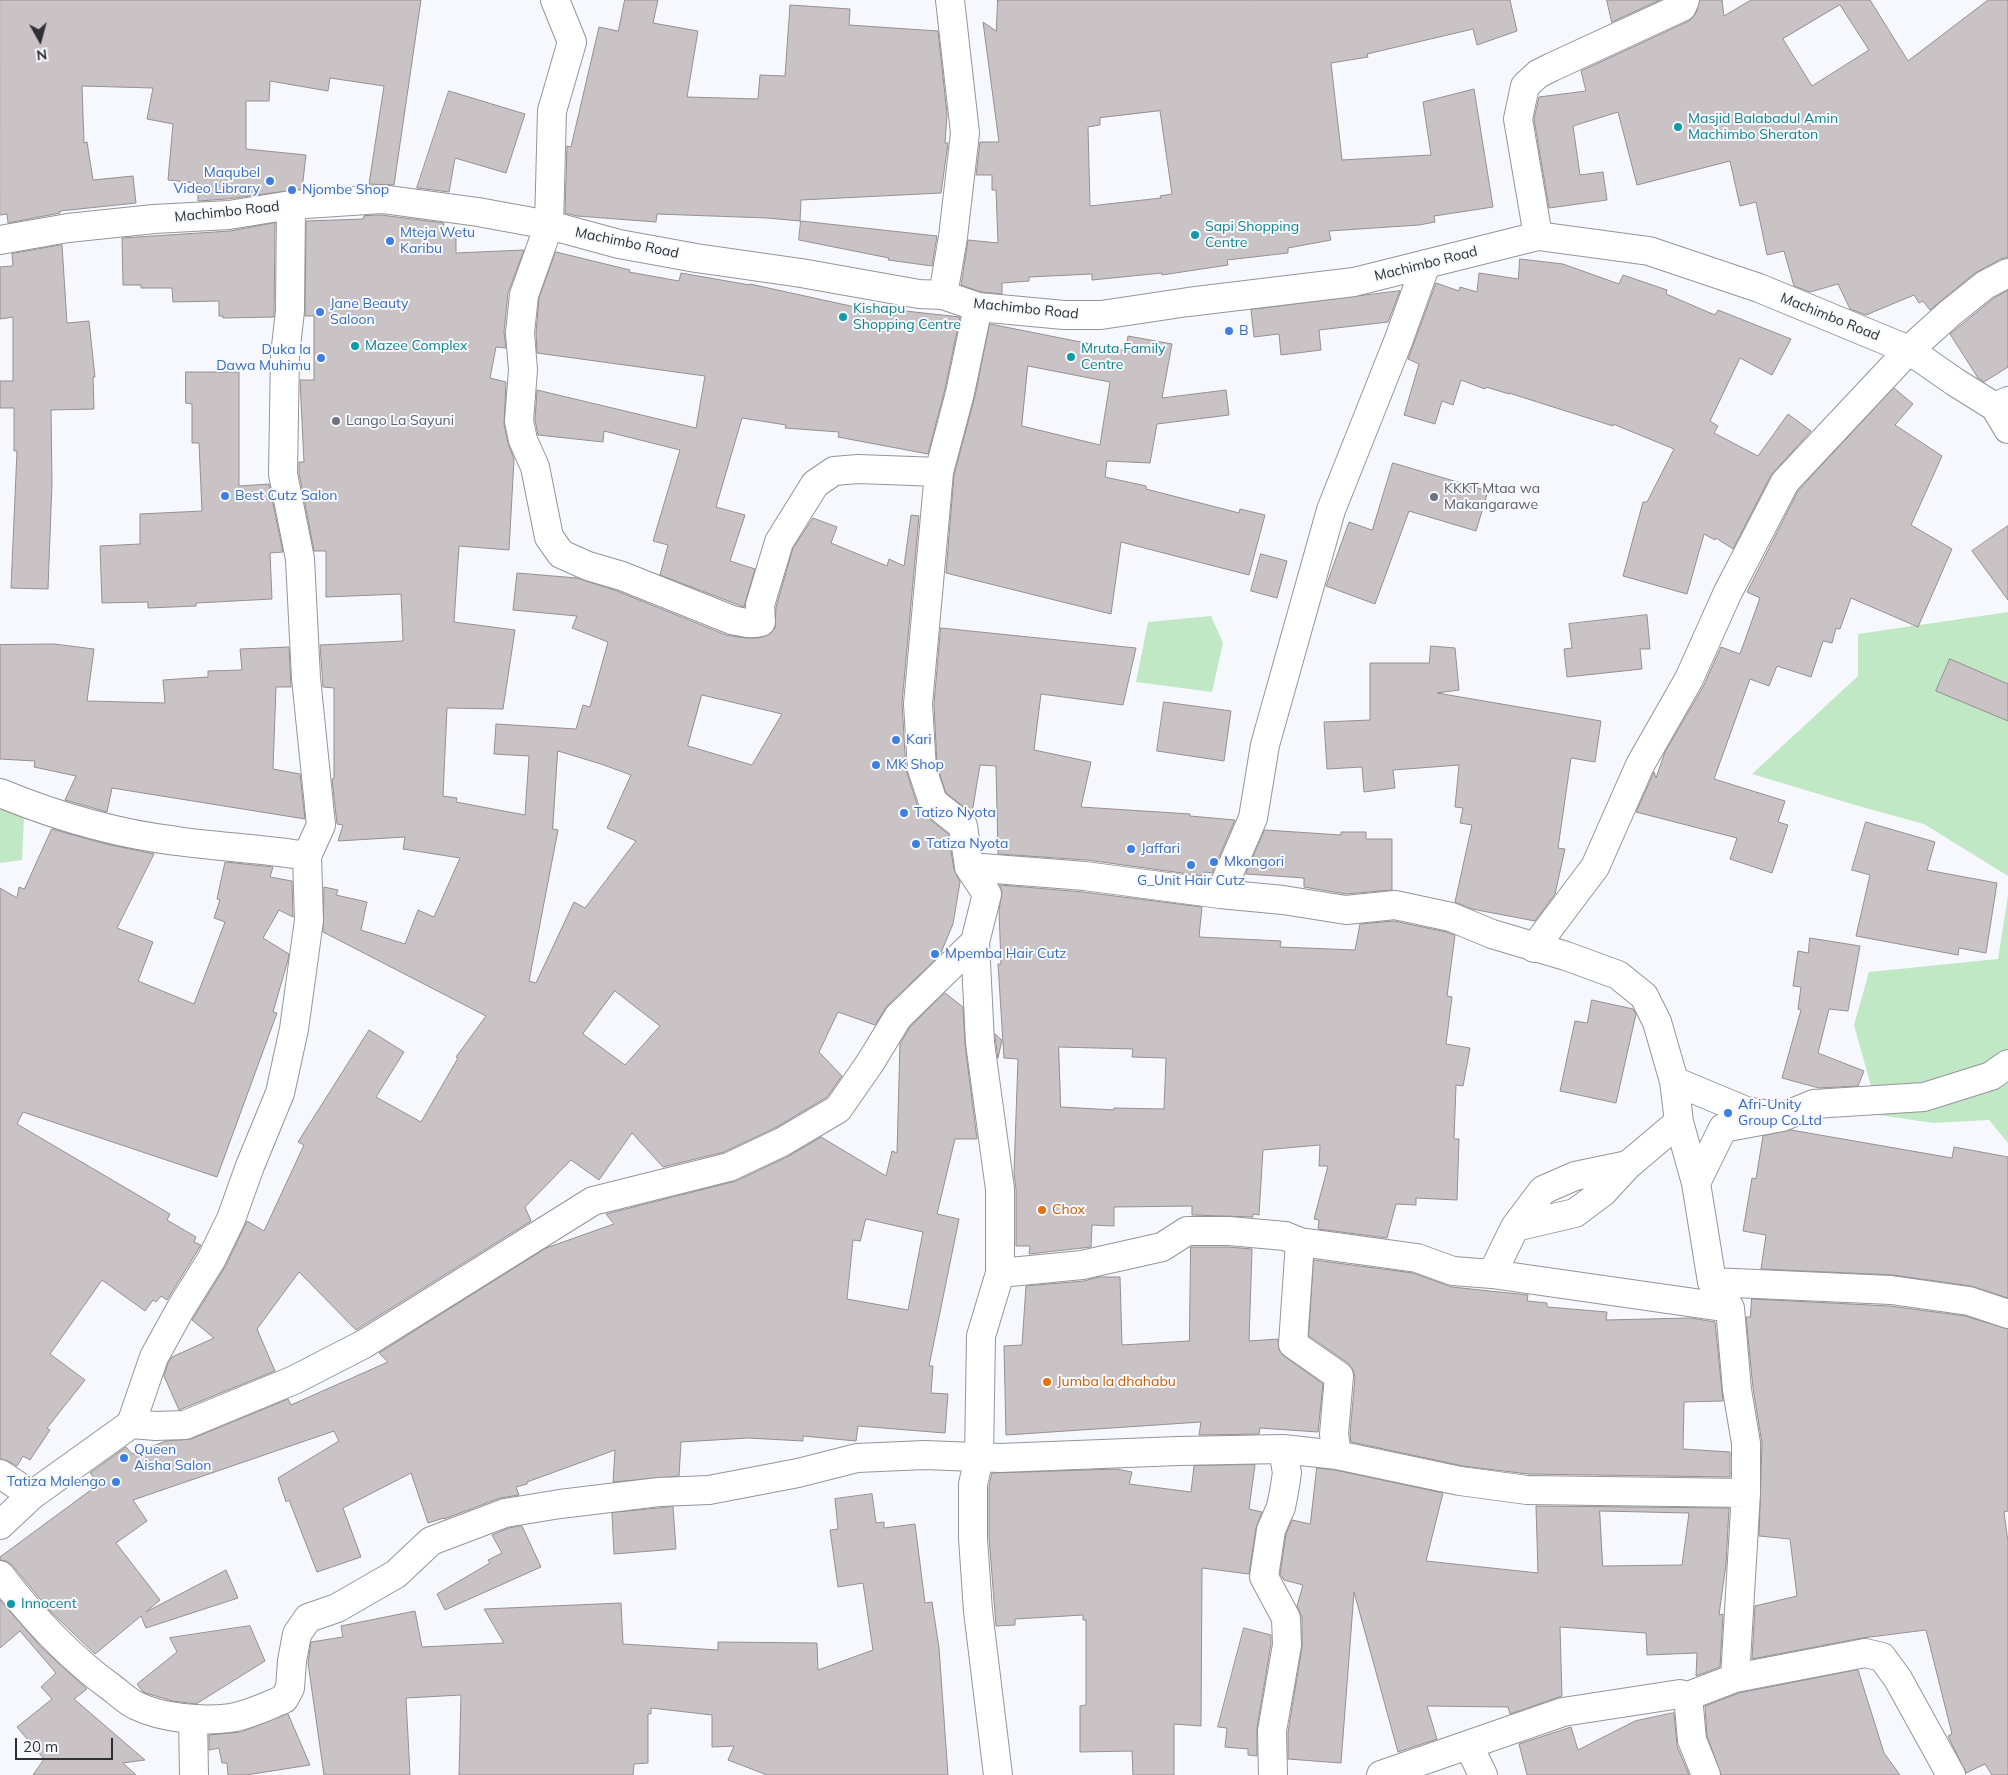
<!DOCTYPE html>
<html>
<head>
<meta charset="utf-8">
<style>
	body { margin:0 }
	#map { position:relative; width:2008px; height:1775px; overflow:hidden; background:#f7f8fd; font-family:Mulish,sans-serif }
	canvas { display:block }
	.north { position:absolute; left:15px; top:15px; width:50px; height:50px; -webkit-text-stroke:4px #f7f8fd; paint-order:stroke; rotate:173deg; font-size:14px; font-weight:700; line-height:20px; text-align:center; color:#2f3032 }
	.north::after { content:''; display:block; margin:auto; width:18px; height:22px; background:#2f3032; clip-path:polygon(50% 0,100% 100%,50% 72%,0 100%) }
	.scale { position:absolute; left:15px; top:1738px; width:98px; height:22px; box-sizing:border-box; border:2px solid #2f3032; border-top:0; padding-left:6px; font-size:15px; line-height:18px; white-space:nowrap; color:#2f3032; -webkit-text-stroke:4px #f7f8fd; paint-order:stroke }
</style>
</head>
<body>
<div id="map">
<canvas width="2008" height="1775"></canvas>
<div class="north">N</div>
<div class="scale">20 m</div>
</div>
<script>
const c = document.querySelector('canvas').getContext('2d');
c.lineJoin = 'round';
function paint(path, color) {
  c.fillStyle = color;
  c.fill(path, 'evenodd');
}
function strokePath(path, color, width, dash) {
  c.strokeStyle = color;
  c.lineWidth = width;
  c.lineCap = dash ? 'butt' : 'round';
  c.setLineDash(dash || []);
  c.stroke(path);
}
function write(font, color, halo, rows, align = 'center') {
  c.font = font + ' Mulish,sans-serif';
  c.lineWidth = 4;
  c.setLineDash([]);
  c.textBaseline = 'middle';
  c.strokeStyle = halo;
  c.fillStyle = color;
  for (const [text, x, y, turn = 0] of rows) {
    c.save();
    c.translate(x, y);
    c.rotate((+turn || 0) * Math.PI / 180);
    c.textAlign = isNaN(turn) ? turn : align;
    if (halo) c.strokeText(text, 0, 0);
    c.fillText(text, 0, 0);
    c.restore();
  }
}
paint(new Path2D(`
	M2008 612V876L1924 824 1855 805 1752 774 1858 676V634Z
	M1211 616 1223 643 1212 692 1136 682 1148 622Z
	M0 786 24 819 22 860 0 863Z
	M2008 895V1143L1989 1120 1933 1123 1879 1115 1854 1025 1869 972 1998 959Z`), '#c1e8c5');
const building = new Path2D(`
	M0 0H421L394 185 369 184 384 86 330 78 328 91 270 81 269 101H246V149L306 155 302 189 227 199 198 201V183L168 180 173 124 147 119 153 88 82 86 84 143 87 142 93 180 133 176 136 203 60 211V213L8 223 7 214 0 215Z
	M625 0H658L653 23 698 31 687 97 758 99 760 75 785 76 790 5 850 9 849 25 938 31 947 114 945 143H948L941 193 801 200 800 221 767 218 657 214 656 222 577 216 565 213 567 146 571 147 599 27 618 31Z
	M998 0H1510L1517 31 1477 45 1473 29 1367 54 1368 57 1331 63 1342 160 1431 155 1423 102 1474 89 1493 207 1434 216 1435 222 1419 225 1329 231 1331 240 1288 248V253L1227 260 1228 265 1162 275V273L1092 280V274L1029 277V281L1002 283V294L981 292 961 285 968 240 998 243 996 190H992V175H976L980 142H999L983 22 996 31ZM1160 111 1172 194 1160 196 1161 198 1090 206 1088 127 1100 125V118Z
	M1607 0H1660L1612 22Z
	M1700 0H1722L1724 16 1751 0H1870L1908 61 1988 0H2008V257L2001 259 1975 273 1930 310 1923 301 1919 303 1914 295 1866 315 1850 309 1838 284 1810 292 1794 286 1784 251 1767 255 1756 202 1740 206 1730 161 1637 185 1618 112 1573 126 1580 175 1603 172 1607 200 1549 208 1534 119 1539 97 1586 91 1581 71 1689 21 1696 13ZM1840 5 1869 50 1812 86 1783 39Z
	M449 91 525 114 506 173 455 158 449 192 417 188Z
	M381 215 444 223 442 232H456V253L524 250 508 293 504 332 506 348 496 347 490 378 506 382 504 424 508 443 514 459 509 550 459 546 454 622 515 630 503 709 447 708 443 796 457 798 456 802 525 815 529 756 494 754 496 724 576 729 583 705 590 707 608 642 572 628 577 616 513 610 517 573 577 578 617 591 726 635 745 638H759L770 634 775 628 776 607 793 548 813 518 837 527 831 543 887 566 889 559 904 566 911 515 919 516 902 703 906 770 918 807 923 814 948 834 954 869 960 882 953 924 940 955 887 1006 875 1025 838 1012 819 1052 842 1076 827 1097 775 1128 724 1152 663 1167 632 1133 599 1180 571 1160 525 1207 531 1221 356 1330 299 1272 257 1329 275 1371 179 1410 164 1376 168 1363 172 1357 214 1338 192 1320 225 1267 247 1221 264 1231 304 1145 298 1142 369 1030 404 1052 376 1097 421 1122 458 1058 456 1057 486 1016 323 932 324 887 338 890 336 895 367 902 361 930 405 944 418 910 434 917 460 858 403 849 405 837 338 841 343 825 337 824 332 779H334V688L323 687 320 645 403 641 401 594 326 597V551H314L299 473V462H304L300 380H314V316H305L306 221 363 219 364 216ZM702 695 782 714 752 765 688 746ZM558 751 601 764 631 775 607 828 636 841 585 908 574 902 536 983 529 981 558 830 553 829ZM615 991 660 1026 625 1065 583 1034Z
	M801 221 937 236 932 266 888 260 889 258 799 240Z
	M275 223 274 317 223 318V316H219V301L173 302 172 288H141V285H123L122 238 230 231Z
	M62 245 67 323 89 321 95 377H93L94 409 51 410 52 483 48 589 11 588 17 451H14V408H0V381H13V317L0 319V267L13 266 12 254Z
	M556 252 630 270 629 272 679 281 681 273 750 285V284L878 312V308L960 317 945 389 928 454 838 437 839 432 785 428 786 425 742 418 716 507 745 515 730 561 755 569 744 607 660 575 668 545 653 541 680 450 604 431 603 442 538 435 535 420 537 390 696 428 705 376 537 353 536 333 539 298Z
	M1520 259 1563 264 1619 284 1623 275 1667 290 1666 294 1715 315 1718 310 1791 339 1772 375 1740 358 1710 421 1718 426 1714 433 1758 456 1788 414 1811 431 1771 475 1733 549 1716 538 1715 540 1704 534 1687 594 1623 576 1643 502H1647L1674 449 1613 424V426L1509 393V394L1486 387 1485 389 1461 380 1453 405 1442 401 1435 424 1404 415 1419 364 1408 359 1436 283 1459 291 1460 287 1477 292 1479 273 1518 279Z
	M1400 291 1388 322 1319 330 1321 350 1281 355 1279 334 1254 337 1251 310Z
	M2008 291V367L1984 382 1978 378 1950 334 1994 298Z
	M990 324 1126 351 1128 336 1172 344 1162 398 1226 390 1229 415 1157 424 1150 463 1107 461 1105 477 1146 486V489L1239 513 1240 509 1265 515 1249 575 1121 542 1111 614 946 573 954 475 975 396ZM1028 366 1110 382 1100 445 1022 426Z
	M186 372H239V486L269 484 283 552 270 553 272 599 196 603V606L148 608V602L102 603 100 546 140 544V514L202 511 199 443H192V404L186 403Z
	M1894 388 1913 404 1895 425 1942 456 1911 525 1952 549 1918 627 1851 598 1840 629 1836 628 1832 643 1823 641 1811 677 1777 666 1769 686 1750 679 1714 779 1785 801 1778 822 1788 825 1772 873 1730 859 1737 838 1636 812 1654 772 1656 778 1665 752 1703 687 1721 647 1740 654 1760 598 1747 592 1798 491Z
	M1393 463 1488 491 1476 531 1409 511 1375 604 1326 586 1349 522 1372 530Z
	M2008 526V600L1972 551Z
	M1261 554 1287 561 1277 598 1251 591Z
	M1647 615 1650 649H1640L1642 669 1567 677 1564 649 1572 648 1569 624Z
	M941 628 1136 648 1123 705 1041 694 1034 750 1091 762 1081 807 1190 814V816L1235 820 1212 873 1205 872 1204 876 1087 860 998 854 996 766 980 765 972 813 946 793 937 766 934 704Z
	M54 644 94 649 87 701 165 703 163 680 208 677V671L242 670 240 649 289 647 291 687H276L273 769 300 774 305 819 112 788 107 812 65 800 76 776 34 767 35 761 0 759V645Z
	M1431 646 1455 648 1459 690 1437 693 1601 721 1595 762 1571 758 1558 848 1565 849 1555 894 1535 921 1472 909 1455 902 1472 825 1460 823 1463 808 1455 807 1459 765 1393 770 1395 788 1364 792 1362 767 1327 769 1324 722 1370 720V663H1429Z
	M1950 659 2008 684V721L1936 691Z
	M1164 702 1231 711 1224 761 1157 751Z
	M1866 822 1935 842 1927 870 1997 883 1986 953 1959 948 1958 955 1856 936 1870 875 1852 870Z
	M52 829 106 844 154 854 117 928 153 942 138 981 194 1004 225 922 214 918 220 900 217 899 225 862 273 867 270 877 292 881 293 917 279 910 263 938 289 954 288 960 273 1012 277 1013 217 1177 23 1112 17 1124 170 1214 167 1220 196 1237 194 1242 201 1245 167 1300 161 1296 156 1302 153 1300 145 1311 102 1280 50 1354 85 1380 47 1428 50 1430 30 1460 23 1456 17 1466 8 1461 0 1459V888L17 898 19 887 24 889Z
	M1265 830 1341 835V832H1366V839H1392V890L1346 894 1304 887V878L1246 874Z
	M1000 885 1083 892 1202 907 1199 937 1281 941 1280 947 1355 950 1360 924 1394 921 1446 932 1455 935 1447 996 1452 997 1446 1044 1470 1048 1463 1086 1456 1085 1454 1139H1459L1457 1200 1416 1198V1205L1396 1204 1387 1238 1318 1229 1319 1220 1314 1219 1328 1166H1319L1320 1145 1263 1150 1259 1215 1253 1214V1217L1192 1215V1206L1114 1207V1226L1092 1225 1091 1247 1029 1254 1030 1246H1016V1189L1014 1173 1018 1059 1004 1058 998 964H1001L999 910 1002 892ZM1059 1047 1133 1049 1132 1057 1166 1058 1164 1109 1114 1108V1110L1061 1107Z
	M1810 938 1860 946 1848 1011 1829 1009 1818 1053 1864 1071 1858 1086 1819 1088 1782 1078 1801 1010 1798 1009 1801 987 1793 986 1798 951 1808 953Z
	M945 993 963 1007 965 1045 977 1139H955L937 1214 959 1219 929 1366H933L931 1393 948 1394 945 1433 858 1426 856 1441 803 1436V1441L748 1438 681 1442 679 1476 613 1482 615 1450 527 1482V1484L516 1487 519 1495 500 1498 444 1519V1518L428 1523 411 1473 343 1508 361 1557 317 1572 289 1500 286 1502 278 1478 339 1441 334 1431 133 1500 147 1521 116 1543 160 1600 146 1612 226 1570 238 1598 146 1628 141 1616 95 1654 50 1611 12 1565 6 1561 0 1560V1557L99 1484 90 1473 126 1447 132 1454 166 1441 191 1439 288 1399 291 1405 388 1362 379 1353 546 1248 614 1224 606 1214 736 1181 789 1156 821 1137 886 1176 892 1151 897 1153 900 1044 910 1027ZM866 1219 923 1232 908 1310 847 1299 853 1240 860 1241Z
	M1592 1000 1633 1009 1636 1014 1616 1103 1560 1091 1575 1021 1587 1023Z
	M995 1034 1002 1040 998 1058Z
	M1791 1130 1952 1158 1954 1147 2008 1157V1298L1971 1286 1893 1275 1761 1269 1766 1235 1743 1231 1752 1178 1756 1179 1763 1136Z
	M1191 1247H1228L1252 1249 1249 1341 1278 1339 1279 1350 1284 1356 1323 1384 1318 1432 1260 1428 1259 1434 1199 1435 1201 1422 1006 1435 1004 1346 1022 1345 1026 1286 1084 1281 1099 1277H1120L1122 1345 1189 1341Z
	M1314 1260 1413 1273 1452 1287 1528 1295 1527 1301 1547 1303V1307L1607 1312 1606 1320 1691 1318 1715 1322 1723 1401 1684 1402 1683 1449 1730 1452V1477L1528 1474 1463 1466 1351 1442 1350 1434 1355 1377 1353 1370 1348 1363 1309 1336Z
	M1752 1299 1890 1306 1965 1316 2008 1329V1511L2004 1512 2008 1542V1775H1992L1985 1764 1966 1773 1948 1736 1952 1734 1926 1630 1862 1638 1752 1659 1755 1606 1797 1596 1790 1539 1759 1536 1762 1443 1753 1388 1746 1317H1750Z
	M1255 1465 1249 1509 1262 1512 1256 1528 1249 1574 1202 1568 1201 1726 1174 1724V1775H1133L1132 1751 1080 1752V1706L1086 1705V1620H1083V1615L1015 1619V1625L996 1626 989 1537V1486L992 1473 1117 1469 1132 1472 1129 1484 1191 1492 1194 1466Z
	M1317 1468 1335 1470 1443 1493 1426 1561 1538 1573 1536 1506 1729 1508 1726 1564 1719 1615 1723 1614 1720 1667 1696 1676 1697 1653 1647 1655 1646 1633 1560 1627 1562 1696 1510 1714 1508 1707 1427 1706 1437 1739 1398 1752 1354 1592 1341 1763 1288 1759V1732L1302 1647V1617L1297 1606 1303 1585 1284 1580 1280 1574 1286 1534 1292 1520 1310 1524ZM1600 1511 1689 1513 1682 1565 1603 1566Z
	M872 1494 876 1523 884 1522V1528L915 1524 925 1603 932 1602 939 1648 948 1775H767L728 1760 734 1746 712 1747V1715L651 1708V1714H648V1763L634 1764 633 1775H459L461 1695 406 1698 410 1775H324L308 1663 311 1642 343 1637 341 1626 415 1611 422 1647 504 1643 484 1609 621 1603 623 1644 718 1650V1642L817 1643 818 1670 873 1650 863 1583 838 1587 830 1530 838 1529 835 1499Z
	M673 1507 676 1549 614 1554 612 1513Z
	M522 1526 541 1567 445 1610 437 1594 490 1563 488 1560 502 1553 492 1535 509 1528Z
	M0 1600 41 1647 87 1689 74 1699 145 1760 123 1763 136 1775H33L44 1759 17 1727 52 1699 41 1687 56 1673 20 1631 0 1648Z
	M250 1626 265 1661 196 1704 173 1701 152 1695 143 1692 137 1684 177 1652 170 1638Z
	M1244 1628 1271 1635V1644L1257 1728V1756L1248 1755V1749L1225 1747 1227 1728 1218 1727Z
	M1858 1670 1884 1753 1900 1775H1721L1707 1736 1705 1706 1739 1693Z
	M1674 1713 1677 1746 1689 1775H1527L1519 1744 1571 1727 1578 1750 1635 1721Z
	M288 1714 310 1765 246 1775H228L227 1763H222L219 1748 209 1750V1735L241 1732Z`);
paint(building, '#c9c3c5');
strokePath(building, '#958f91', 1);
const minor = new Path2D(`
	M555 0 572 42 552 111 549 225 524 295 520 333 523 370 519 421 523 440 535 467 549 537 561 554 588 566 622 576 732 620C742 622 750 625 761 622L760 605 779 542 815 484 834 471 858 469 939 472
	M1538 236 1518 119 1525 86 1538 74 1552 67 1682 7 1685 0
	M943 295 953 237 965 133 950 0
	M978 307 960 393 939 472 918 704 922 769 933 802 963 826 969 867 987 894 975 942 980 1043 1000 1189V1273L981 1336 979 1458 973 1484V1538L978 1611 998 1775
	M1995 407 2008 429
	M0 793C56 816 117 834 177 841 220 847 264 849 307 856
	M969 867 1085 876 1220 894 1283 900 1346 910 1395 905 1451 917 1492 934 1566 956 1618 975 1644 996 1657 1022 1674 1081 1679 1122 1696 1183 1712 1282 1730 1308 1737 1390 1746 1443V1493L1735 1678 1688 1696 1680 1694 1563 1712 1381 1775
	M1220 894 1253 818 1265 745 1331 510 1399 339 1426 264
	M1534 948 1595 867 1640 765 1689 679 1727 594 1785 482 1909 350 1950 313 1985 285 2008 273
	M1674 1081 1746 1111 1771 1115
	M1696 1183 1723 1128 1782 1117 1814 1104 1924 1097 1991 1076 2008 1064
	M1515 1227 1575 1213 1603 1192 1628 1165
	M1300 1242 1293 1344 1339 1376 1334 1434 1337 1455
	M1000 1273 1082 1265 1162 1247 1187 1231H1229L1285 1236 1300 1242 1417 1258 1453 1271 1492 1274 1730 1308
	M1492 1274 1515 1227 1543 1190 1575 1176 1628 1165 1679 1122
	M1712 1282 1891 1290 1969 1301 2008 1314
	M131 1424 156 1426 185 1425 294 1380 364 1344 593 1201 729 1167 782 1142 838 1109 870 1063 898 1017 975 942
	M0 1474 32 1495
	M0 1525 32 1495 131 1424 154 1357 181 1308 211 1260 231 1219 250 1166 280 1093 294 1029 309 920 307 856 321 825 306 678 300 559 283 474 285 355 290 311 291 205
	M0 1575C32 1617 69 1657 112 1688 120 1694 128 1702 137 1706 162 1718 202 1722 230 1718 249 1715 267 1706 284 1699L290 1688 292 1661 297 1634 308 1618 337 1608 396 1574 431 1541 505 1513 560 1504 659 1492 709 1490 798 1473 857 1458 925 1455 1000 1458 1178 1451 1283 1449 1337 1455 1460 1481 1527 1490 1746 1493
	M1735 1678 1865 1653 1882 1657 1898 1679 1951 1775
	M1688 1696 1692 1740 1706 1775
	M193 1719 194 1775
	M1469 1746 1483 1775
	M1273 1775 1272 1731 1287 1645 1286 1618 1264 1577 1271 1530 1281 1507 1284 1492 1287 1473 1283 1449`);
const tertiary = new Path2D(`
	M0 240 68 228 154 219 229 215 291 205 382 199 478 212 549 225 619 244 696 258 801 273 919 294 943 295 978 307 1064 315H1101L1188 302 1354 282 1538 236 1649 251 1759 288 1909 350 1955 382 1995 407 2008 401`);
strokePath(minor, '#94949a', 30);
strokePath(tertiary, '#94949a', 30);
strokePath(minor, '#fff', 28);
strokePath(tertiary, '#fff', 28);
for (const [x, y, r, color] of [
	[1678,127,5,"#0f9aa8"],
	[270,181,5,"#3f7fe0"],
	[292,190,5,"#3f7fe0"],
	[1195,235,5,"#0f9aa8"],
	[390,241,5,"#3f7fe0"],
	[320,312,5,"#3f7fe0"],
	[843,317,5,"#0f9aa8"],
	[1229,331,5,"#3f7fe0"],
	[355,346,5,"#0f9aa8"],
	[1071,357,5,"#0f9aa8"],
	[321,358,5,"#3f7fe0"],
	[336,421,5,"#6b7280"],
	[225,496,5,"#3f7fe0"],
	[1434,497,5,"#6b7280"],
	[896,740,5,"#3f7fe0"],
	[876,765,5,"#3f7fe0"],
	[904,813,5,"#3f7fe0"],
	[916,844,5,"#3f7fe0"],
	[1131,849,5,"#3f7fe0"],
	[1214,862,5,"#3f7fe0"],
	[1191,865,5,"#3f7fe0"],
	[935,954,5,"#3f7fe0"],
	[1728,1113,5,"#3f7fe0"],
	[1042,1210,5,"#e8710a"],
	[1047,1382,5,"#e8710a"],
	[124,1458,5,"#3f7fe0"],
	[116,1482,5,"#3f7fe0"],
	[11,1604,5,"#0f9aa8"]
]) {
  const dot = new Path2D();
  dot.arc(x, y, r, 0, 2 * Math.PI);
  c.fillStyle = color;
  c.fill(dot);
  strokePath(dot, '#f7f8fd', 2);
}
write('14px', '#0d838f', '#f7f8fd', [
	["Masjid Balabadul Amin",1688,119],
	["Machimbo Sheraton",1688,135],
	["Sapi Shopping",1205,227],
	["Centre",1205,243],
	["Kishapu",853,309],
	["Shopping Centre",853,325],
	["Mazee Complex",365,346],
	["Mruta Family",1081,349],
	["Centre",1081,365],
	["Innocent",21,1604]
], 'left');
write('14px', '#366cbe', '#f7f8fd', [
	["Maqubel",260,173,"right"],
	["Video Library",260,189,"right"],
	["Njombe Shop",302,190],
	["Mteja Wetu",400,233],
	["Karibu",400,249],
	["Jane Beauty",330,304],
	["Saloon",330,320],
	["B",1239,331],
	["Duka la",311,350,"right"],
	["Dawa Muhimu",311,366,"right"],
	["Best Cutz Salon",235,496],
	["Kari",906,740],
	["MK Shop",886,765],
	["Tatizo Nyota",914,813],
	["Tatiza Nyota",926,844],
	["Jaffari",1141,849],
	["Mkongori",1224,862],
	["G_Unit Hair Cutz",1191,881,"center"],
	["Mpemba Hair Cutz",945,954],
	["Afri-Unity",1738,1105],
	["Group Co.Ltd",1738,1121],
	["Queen",134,1450],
	["Aisha Salon",134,1466],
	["Tatiza Malengo",106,1482,"right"]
], 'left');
write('14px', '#2f3032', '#f7f8fd', [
	["Machimbo Road",227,212,-6],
	["Machimbo Road",627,243,12],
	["Machimbo Road",1426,264,-14],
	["Machimbo Road",1026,309,6],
	["Machimbo Road",1830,317,22]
]);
write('14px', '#5b616d', '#f7f8fd', [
	["Lango La Sayuni",346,421],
	["KKKT Mtaa wa",1444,489],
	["Makangarawe",1444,505]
], 'left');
write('14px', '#c56008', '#f7f8fd', [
	["Chox",1052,1210],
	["Jumba la dhahabu",1057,1382]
], 'left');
</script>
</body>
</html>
